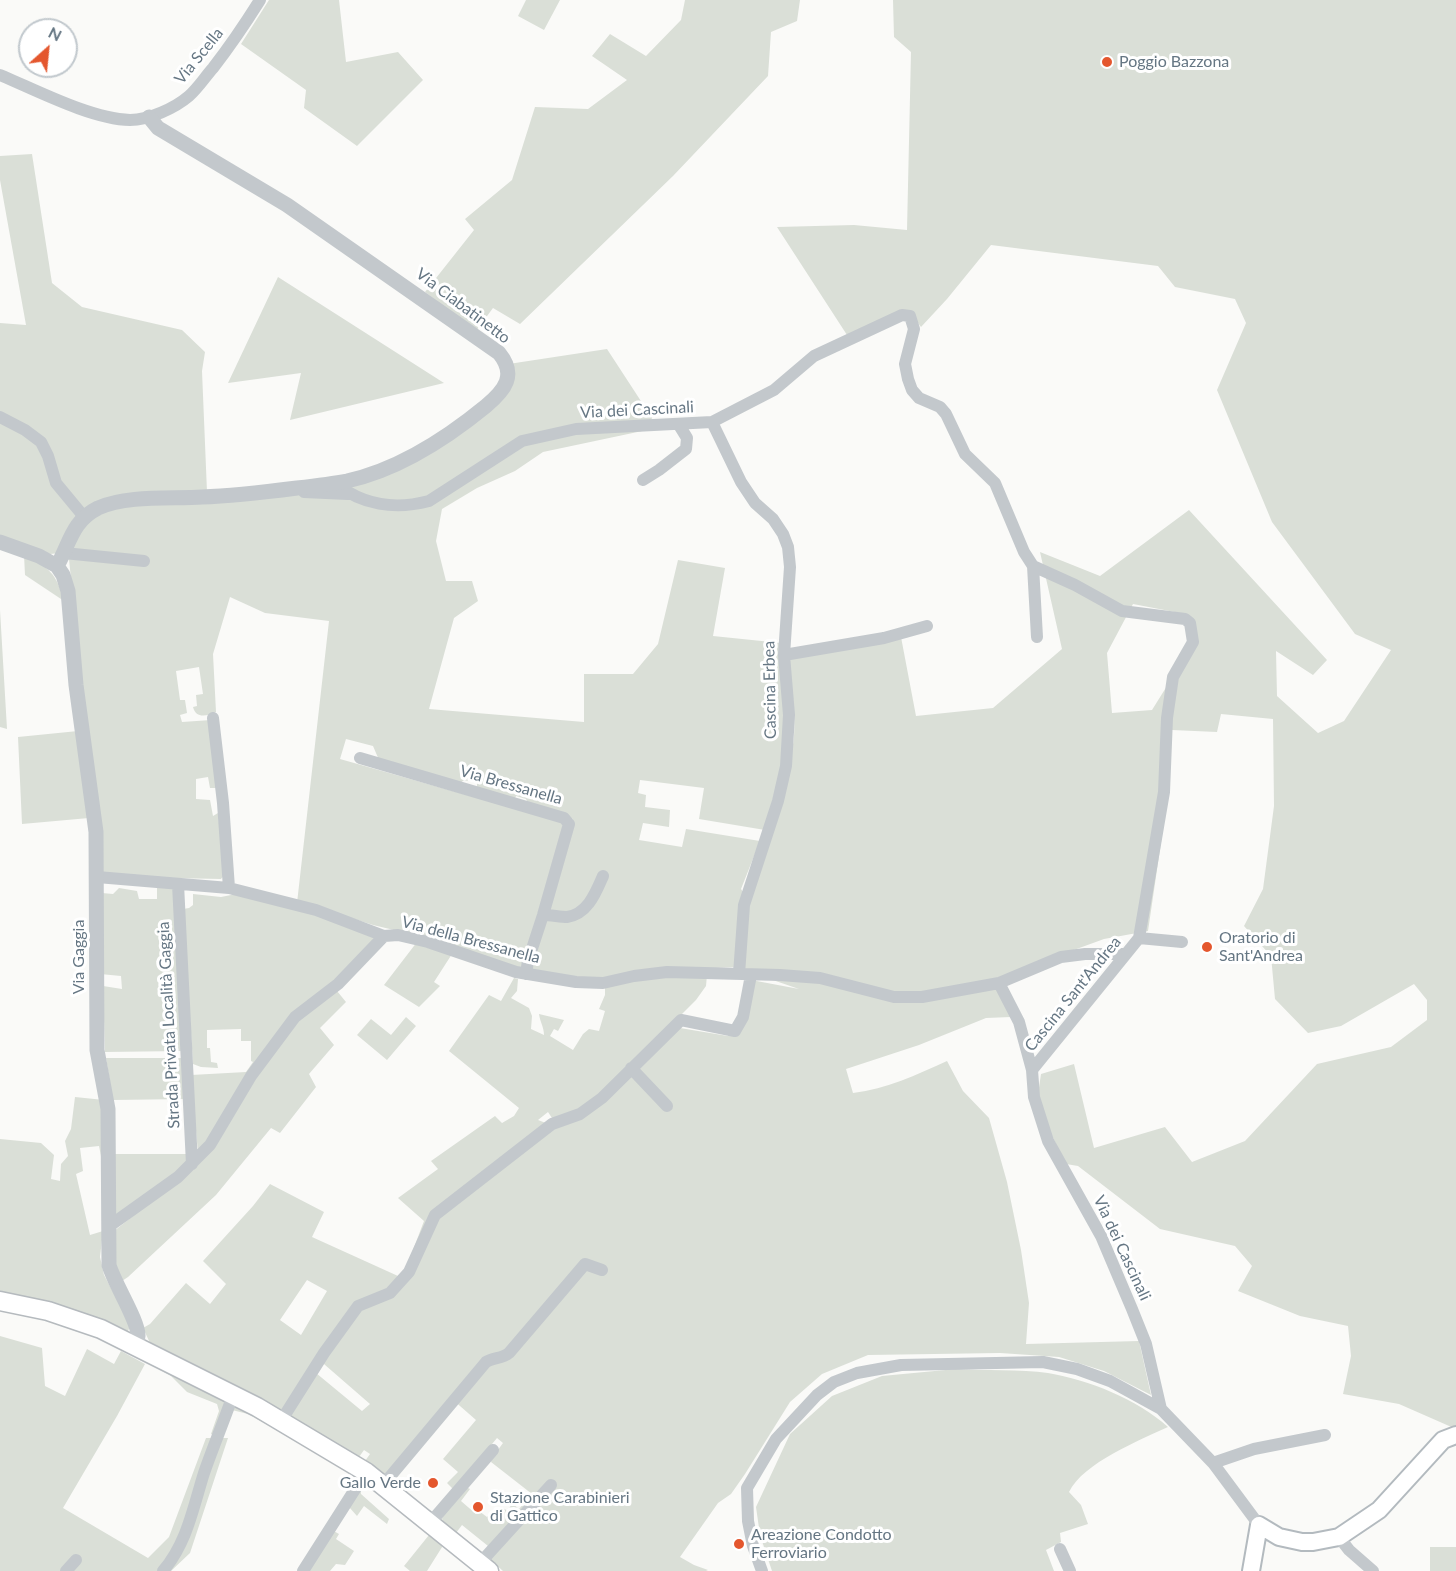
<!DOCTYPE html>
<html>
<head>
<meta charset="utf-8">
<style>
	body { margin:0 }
	#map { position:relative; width:1456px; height:1571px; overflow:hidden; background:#fafaf8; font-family:Lato,sans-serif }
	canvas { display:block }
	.north { position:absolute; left:18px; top:18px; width:60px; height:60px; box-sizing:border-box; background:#fff; border:2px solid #c1c8cd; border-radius:50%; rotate:27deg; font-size:16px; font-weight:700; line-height:24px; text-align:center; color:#657683 }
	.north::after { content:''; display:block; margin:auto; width:21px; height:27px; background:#e4572e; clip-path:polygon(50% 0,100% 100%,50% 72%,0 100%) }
</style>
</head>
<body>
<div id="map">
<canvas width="1456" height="1571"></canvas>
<div class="north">N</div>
</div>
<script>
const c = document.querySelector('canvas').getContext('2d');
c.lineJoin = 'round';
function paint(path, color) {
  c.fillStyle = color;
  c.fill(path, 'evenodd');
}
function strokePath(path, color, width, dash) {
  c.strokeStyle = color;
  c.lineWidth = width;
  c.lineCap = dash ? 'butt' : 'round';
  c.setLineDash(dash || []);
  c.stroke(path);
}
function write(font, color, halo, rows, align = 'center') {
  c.font = font + ' Lato,sans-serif';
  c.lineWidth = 6;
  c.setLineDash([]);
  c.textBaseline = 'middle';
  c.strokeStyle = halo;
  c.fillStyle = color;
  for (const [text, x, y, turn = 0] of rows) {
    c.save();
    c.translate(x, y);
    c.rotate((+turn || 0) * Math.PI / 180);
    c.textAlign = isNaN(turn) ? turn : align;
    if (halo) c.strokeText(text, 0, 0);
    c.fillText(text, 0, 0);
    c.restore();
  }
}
paint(new Path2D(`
	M269 0H339L346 62 398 52 423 80 357 146 304 108 306 90 241 44Z
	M526 0H560L544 30 518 16Z
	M685 0H800L797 21 771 32 768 76 673 176 520 324 493 308 476 331 425 292 474 230 465 219 512 180 535 107 588 109 627 80 592 56 610 34 646 56 681 20Z
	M893 0H1456V1429L1399 1404 1343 1394 1351 1356 1348 1326 1300 1316 1238 1291 1252 1266 1235 1246 1160 1229 1078 1166 1066 1164 1049 1130 1038 1094 1041 1074 1074 1064 1094 1148 1165 1127 1192 1162 1245 1141 1317 1064 1391 1047 1427 1020V1000L1414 984 1341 1026 1308 1033 1275 999 1271 956 1244 926 1263 889 1274 806 1273 719 1221 714 1217 732 1172 730 1169 788 1148 931 1104 939 997 978 1011 1017 986 1018 919 1045 846 1069 853 1093C887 1089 916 1075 947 1061L963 1091 989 1118 1007 1182 1021 1250 1029 1303 1026 1344 1139 1341 1151 1395 1104 1371 1059 1357 1000 1353 868 1355 822 1374 790 1402 745 1474 731 1494 718 1503 680 1557 694 1565 708 1570 706 1571H503L484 1554 488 1546 462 1525 456 1533 445 1525 442 1519 443 1514 466 1487 470 1489 461 1501 476 1514 479 1511 487 1517 489 1515 492 1518 501 1507 508 1511 512 1503 519 1509 532 1494 491 1462 492 1458 503 1443 497 1438 454 1490 447 1483 458 1472 443 1459 476 1420 452 1399 385 1478 365 1461 370 1454 364 1450 359 1457 290 1418 292 1411 316 1373 362 1411 370 1404 317 1358 281 1412 163 1352 150 1343 143 1328 150 1324 186 1283 210 1304 226 1284 203 1261 253 1206 270 1184 324 1212 312 1237 398 1276 405 1271 424 1221 398 1198 438 1169 431 1161 495 1116 502 1123 514 1116 519 1108 449 1051 489 995 501 1001 514 978 518 979 517 991 511 998 529 1008 532 1016 531 1029 544 1035C544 1027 540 1022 539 1014L564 1020 558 1031 554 1029 550 1036 573 1050 583 1034 589 1029 599 1031 605 1011 599 1009 605 995V985L650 975H707L706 986 696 1000 600 1096 579 1111 554 1121 548 1112 538 1120 551 1125 580 1114 582 1115 603 1099 636 1066 680 1028 728 1036 740 1014 746 979 799 989 735 967 694 969 664 968 608 978 568 977 535 972 531 966 532 957 545 921 547 918H551L553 912 548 908V905L573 819 529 806 526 799 516 796 514 801 477 791V783L464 780 458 785 379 760 373 746 346 739 340 759 565 823 521 970 436 940 373 925 314 906 297 903 329 621 265 613 230 597 213 654 216 712C207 716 196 719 193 707L197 706 196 695 203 694 199 667 176 671 180 700H185L187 713 180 715 182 722 211 720 218 788H210L208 777 196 779V799L210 800 213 816 218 813 224 875 221 879 171 878 101 872V836L79 659 69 559 74 539 82 527 98 513 115 507 135 503 179 500 180 493 114 501 96 506 85 515 57 482 53 465 42 441 26 429 0 416V323L26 325 0 180V156L32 154 52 283 82 307 182 330 205 352 202 371 207 492 348 477 372 469 427 442 462 418 497 390 505 377 502 365 607 349 652 418 647 430 543 452 515 471 477 488 442 509 436 541 446 581H472L478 601 454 618 429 709 584 722V674H633L658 644 678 560 725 568 713 636 781 643 786 720 784 755 765 830 699 819 704 788 640 780 638 793 646 795 645 807 670 810 669 827 643 823 639 840 682 847 686 829 760 841 741 889 743 892 754 887C770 837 789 788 794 736 796 710 791 683 788 658L901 637 916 716 993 708 1062 649 1040 552 1100 576 1189 510 1327 660 1313 675 1276 651 1277 696 1318 733 1344 721 1391 650 1355 634 1272 522 1217 390 1246 323 1235 299 1175 287 1158 266 991 245 947 299 921 327 910 312 847 335 777 227 854 225 907 230 911 52 894 37ZM1133 604 1185 614 1194 624 1195 641 1152 710 1112 713 1107 653ZM307 1280 327 1291 301 1335 280 1320Z
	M278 277 444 383 290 420 301 373 228 383Z
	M0 419 40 443 81 517 61 553 50 554 0 538Z
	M24 555C50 568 56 573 64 601L25 575Z
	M0 610 7 729 0 727Z
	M78 731 89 818 22 824 18 737Z
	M157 887 176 888 183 1051 105 1052 103 986 122 989 121 976 100 974 102 893 113 894 119 888 137 891 139 899H157Z
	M193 894 221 897 236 894 314 913 377 935 338 980 318 993 198 1153 191 1075 246 1072 253 1062 251 1061V1041H241V1029L207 1030V1048H210L211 1062 217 1063 218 1068 201 1067 193 1064 183 909 189 908 193 905Z
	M417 942 452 954 434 982 440 986 419 1007 384 985Z
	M337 991 346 1002 320 1028 334 1045 309 1074 316 1087 280 1133 271 1128 216 1195 128 1277 119 1283 114 1271V1231L191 1170 247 1089 300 1017Z
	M406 1017 416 1026 387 1060 357 1035 371 1019 391 1035Z
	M106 1058H183L186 1099 113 1100Z
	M75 1097 104 1100 105 1176 99 1146 80 1148 83 1171 76 1174 90 1235 103 1231 100 1257 104 1275 131 1325 127 1333C82 1312 49 1301 0 1293V1139L41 1143 54 1155 51 1179 60 1181 61 1164 68 1156 65 1141 71 1129Z
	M114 1154H187L188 1158 182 1169 116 1215 113 1213Z
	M0 1336 42 1348 45 1386 65 1396 87 1349 114 1364 121 1351 145 1364 117 1416 63 1508 148 1558 169 1537 206 1438H228L190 1553 171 1571H0Z
	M146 1359 284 1429H275L248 1414 232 1410 215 1436 211 1434 219 1411 217 1404 187 1392 171 1376 146 1362Z
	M956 1369C984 1371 1021 1369 1048 1373 1089 1380 1137 1399 1168 1427 1140 1440 1083 1463 1069 1492L1081 1505 1088 1524 1060 1533 1061 1542 1046 1550 1054 1571H772L760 1535 756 1507 790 1434 832 1396 882 1376Z
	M360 1487 361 1494 389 1519 387 1524 364 1506 357 1516 349 1507Z
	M332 1530 339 1534 336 1539 354 1551 345 1565 336 1564 330 1571H308Z
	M429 1535H433L444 1544 427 1571H410L404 1566Z
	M1430 1547H1456V1571H1430Z`), '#dadfd7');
const secondary = new Path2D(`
	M1251 1571 1259 1525 1279 1537 1302 1542H1313L1339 1537 1379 1510 1443 1440 1456 1435`);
const primary = new Path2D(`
	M0 1301 48 1311 101 1329 257 1407 366 1472 489 1571`);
strokePath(secondary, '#b3babf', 20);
strokePath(primary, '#b5babe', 21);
strokePath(new Path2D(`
	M0 75C36 90 91 119 130 120 149 120 175 108 189 96 198 88 205 77 213 68 230 46 245 24 260 0
	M0 417 25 430 41 442 48 456 56 483 85 518
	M712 422 741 482 755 503 773 519 783 534 788 547 790 567 784 655 789 715 786 766 778 801 744 905 739 974
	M643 480 659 470 686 449 687 438 679 425
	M335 483C362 505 395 510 429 501L522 441 576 429 712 422 774 390 814 356 902 315 910 316 914 329 905 364 908 379 912 390 919 398 940 407 946 414 965 454 995 483 1024 552 1033 566 1037 637
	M304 492 348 494
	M64 553 144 561
	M784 655 884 638 927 626
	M213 718 223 803 229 888
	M360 758 564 818 569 824 543 915 528 961 526 974
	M97 877 229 888 316 910 384 936
	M178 884 192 1164
	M543 915C551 915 560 917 567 917 588 914 596 892 603 876
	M1139 938 1182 942
	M999 983 1061 957 1085 954H1126
	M631 1068 667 1106
	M1032 1070 1139 938 1164 792 1167 718 1173 677 1193 642 1190 623 1185 619 1122 611 1075 585 1033 566
	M108 1227 178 1177 210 1145 251 1076 295 1017 338 984 384 936 398 935 428 942 516 972 576 982 603 983 634 976 667 972 780 975 820 978 894 997H922L999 983 1019 1022 1032 1070 1034 1097 1048 1141 1101 1236 1132 1309 1146 1344 1161 1409
	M281 1421 324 1353 358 1306 390 1293 409 1272 435 1215 552 1124 580 1114 602 1098 681 1020 735 1031 743 1017 751 975
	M1213 1463 1254 1449 1325 1435
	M383 1485 486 1362C493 1357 502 1359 509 1353L585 1264 602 1270
	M430 1523 493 1450
	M1339 1537 1349 1550 1373 1571
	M1060 1549 1070 1571
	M480 1563 551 1485
	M66 1571 76 1560
	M163 1571C187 1543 193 1508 204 1473 213 1447 224 1421 233 1395
	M303 1571 366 1472
	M762 1571 753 1546 748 1521 747 1488 776 1439 817 1395 834 1382 857 1373 901 1365 1043 1362 1077 1369 1110 1381 1161 1409 1213 1463 1259 1525`), '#c3c8cc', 12);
strokePath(new Path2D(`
	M0 542 39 556 57 566 63 575 68 591 76 685 96 832 97 1050 108 1109 109 1265C114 1283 139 1322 138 1336 138 1339 136 1342 135 1345
	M57 566C70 543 72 521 98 508 127 495 171 499 202 497 234 496 266 492 297 488 314 486 331 484 347 481 397 470 447 438 486 406 505 390 517 375 499 353L287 205 158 128 149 117`), '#c3c8cc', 15);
strokePath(secondary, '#fff', 16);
strokePath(primary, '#fff', 18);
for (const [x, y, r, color] of [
	[1107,62,6,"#e4572e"],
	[1207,947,6,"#e4572e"],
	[433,1483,6,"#e4572e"],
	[478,1507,6,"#e4572e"],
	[739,1544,6,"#e4572e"]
]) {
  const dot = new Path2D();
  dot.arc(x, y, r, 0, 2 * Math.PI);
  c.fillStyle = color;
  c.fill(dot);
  strokePath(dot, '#fff', 2);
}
write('16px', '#657683', '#fff', [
	["Via Scella",199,56,-51],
	["Via Ciabatinetto",463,306,37],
	["Via dei Cascinali",637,410,-3],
	["Cascina Erbea",770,690,-91],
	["Via Bressanella",511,785,16],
	["Via della Bressanella",471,940,15],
	["Via Gaggia",79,957,-90],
	["Cascina Sant'Andrea",1073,994,-51],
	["Strada Privata Località Gaggia",169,1025,-93],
	["Via dei Cascinali",1122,1248,65]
]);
write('16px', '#657683', '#fff', [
	["Poggio Bazzona",1119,62],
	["Oratorio di",1219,938],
	["Sant'Andrea",1219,956],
	["Gallo Verde",421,1483,"right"],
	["Stazione Carabinieri",490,1498],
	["di Gattico",490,1516],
	["Areazione Condotto",751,1535],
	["Ferroviario",751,1553]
], 'left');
</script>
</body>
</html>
